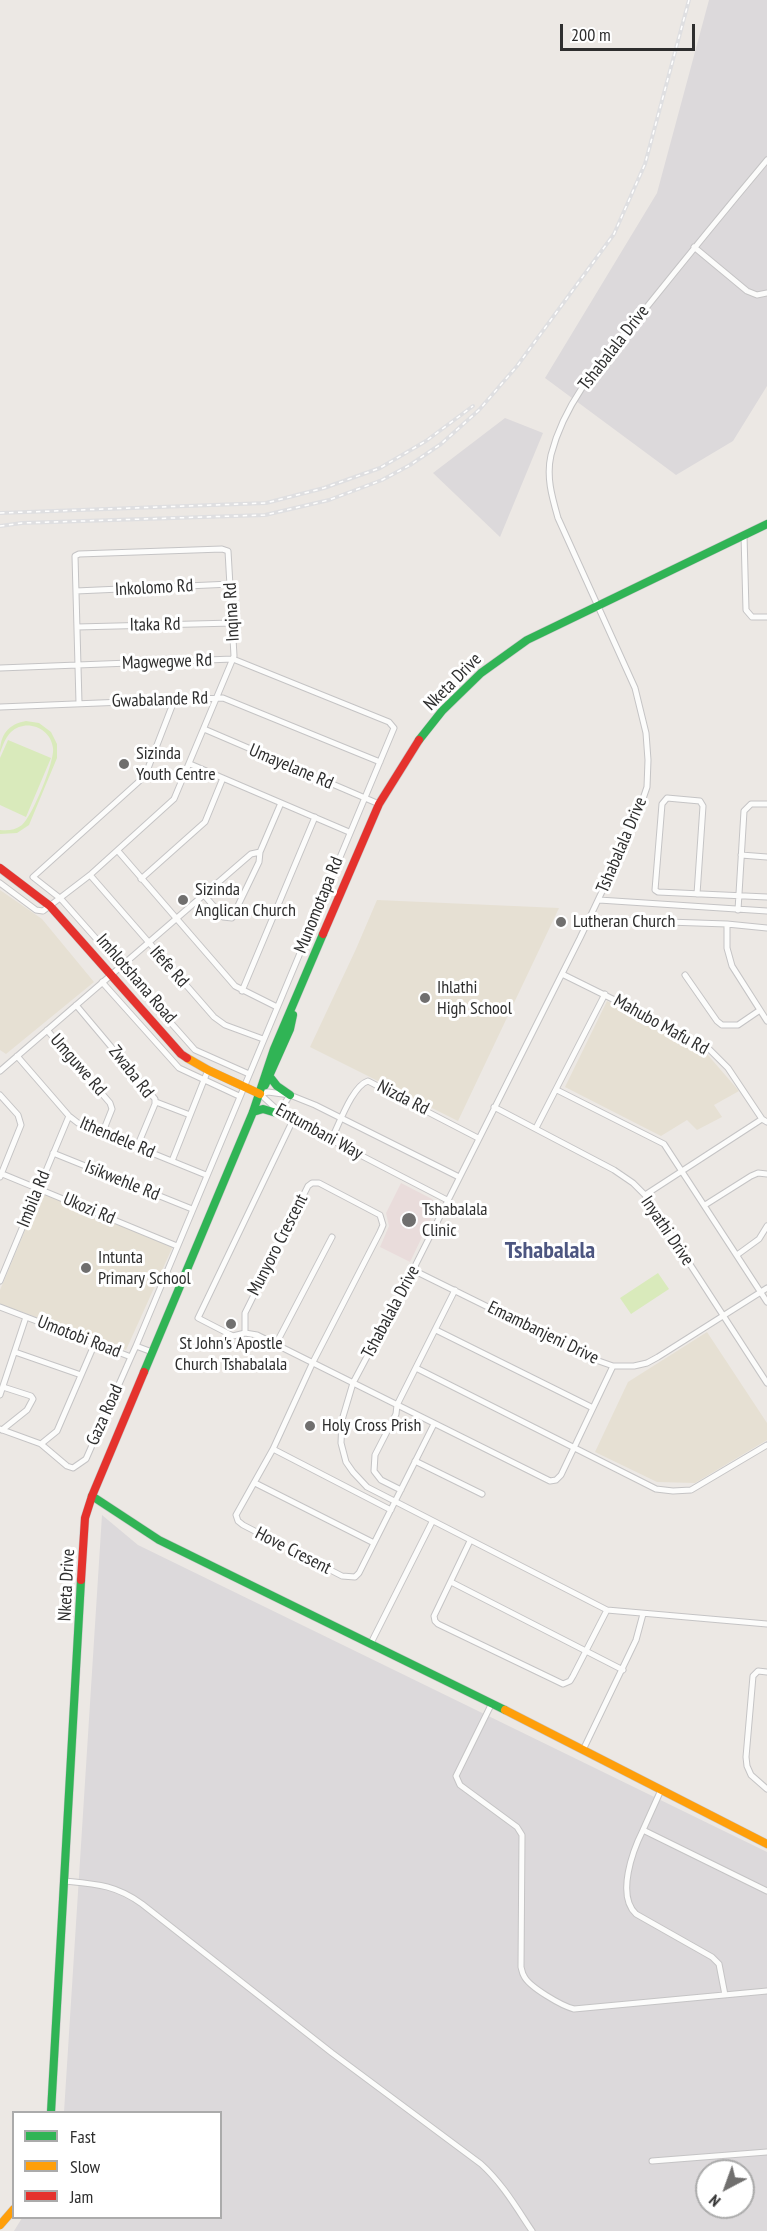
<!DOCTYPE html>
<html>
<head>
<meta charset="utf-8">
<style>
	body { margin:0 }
	#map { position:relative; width:767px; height:2231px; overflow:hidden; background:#ece8e4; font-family:"PT Sans Narrow",sans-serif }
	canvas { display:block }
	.legend { position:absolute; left:12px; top:2111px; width:210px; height:108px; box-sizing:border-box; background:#fff; border:2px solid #ababab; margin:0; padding:8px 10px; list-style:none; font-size:18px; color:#2e2e2e }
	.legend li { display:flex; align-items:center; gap:12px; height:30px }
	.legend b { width:30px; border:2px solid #ababab }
	.north { position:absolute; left:695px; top:2159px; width:60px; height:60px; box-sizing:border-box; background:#fff; border:2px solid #ababab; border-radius:50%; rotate:221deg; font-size:16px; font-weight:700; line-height:24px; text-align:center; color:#2e2e2e }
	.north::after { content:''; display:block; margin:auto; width:21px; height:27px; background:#706f6e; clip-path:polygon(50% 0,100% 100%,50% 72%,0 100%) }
	.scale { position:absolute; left:560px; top:24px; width:135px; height:27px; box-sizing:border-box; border:3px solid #2e2e2e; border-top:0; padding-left:8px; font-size:18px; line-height:21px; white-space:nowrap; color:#2e2e2e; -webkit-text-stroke:4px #fff; paint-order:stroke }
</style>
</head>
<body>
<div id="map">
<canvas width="767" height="2231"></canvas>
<ul class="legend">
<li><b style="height:8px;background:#30b455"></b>Fast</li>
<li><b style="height:8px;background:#ff9f0a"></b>Slow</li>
<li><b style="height:8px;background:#e5322d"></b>Jam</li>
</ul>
<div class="north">N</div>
<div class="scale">200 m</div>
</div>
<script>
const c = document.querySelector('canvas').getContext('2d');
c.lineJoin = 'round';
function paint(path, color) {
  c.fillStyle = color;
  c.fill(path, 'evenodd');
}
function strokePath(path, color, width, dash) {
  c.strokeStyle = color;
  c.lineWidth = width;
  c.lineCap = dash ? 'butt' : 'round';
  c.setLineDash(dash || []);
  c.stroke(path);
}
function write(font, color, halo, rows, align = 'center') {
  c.font = font + ' "PT Sans Narrow",sans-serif';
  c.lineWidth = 6;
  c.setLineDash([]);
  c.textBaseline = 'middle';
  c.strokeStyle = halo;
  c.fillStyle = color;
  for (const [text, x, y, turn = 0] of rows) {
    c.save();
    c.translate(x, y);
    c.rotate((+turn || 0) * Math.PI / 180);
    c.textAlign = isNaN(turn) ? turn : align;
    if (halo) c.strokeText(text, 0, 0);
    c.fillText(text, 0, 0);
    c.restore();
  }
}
paint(new Path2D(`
	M709 0H767V386L733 441 676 475 545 378 657 193Z
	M505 418 543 433 500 537 433 473Z
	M102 1515 138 1545 767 1852V2231H14L22 2218H220V2112H64ZM707 2171H743V2207H707Z`), '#dcd9db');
paint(new Path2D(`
	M0 890 42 919 94 982 6 1054 0 1050Z
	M377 900 559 908 458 1121 310 1047 356 949Z
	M607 1001 637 1015 707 1054 739 1091 714 1105 722 1117 697 1130 687 1120 661 1136 565 1087Z
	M41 1192 173 1246 126 1350 0 1304V1290Z
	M707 1332 767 1423V1440L695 1483 657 1482 595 1452 628 1382Z`), '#e6e0d3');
paint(new Path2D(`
	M401 1183 432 1199 437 1206 410 1262 380 1247 389 1226 386 1213Z`), '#e9dcdb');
paint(new Path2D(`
	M26 721 39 723 51 732 57 744V758L29 825 17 833 0 834V830C8 831 15 830 22 825 32 817 55 761 53 748 51 728 26 718 11 732 5 738 3 745 0 753 0 735 8 724 26 721Z
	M8 740 51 758 26 817 0 805V758Z
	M658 1273 669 1289 631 1314 620 1298Z`), '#d9eabb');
const street = new Path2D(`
	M767 160C726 209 686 258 646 308 608 354 566 396 551 455 546 477 552 497 558 518L635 688 646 733 648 760 647 787 635 822 580 938 413 1270 353 1383 342 1420 341 1443 346 1462 353 1472 367 1487 607 1610 767 1624
	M694 247 747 291 757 295 767 293
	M744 535 746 610 752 617H767
	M76 591 231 584
	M77 627 233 623
	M0 668 233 659 389 722 394 728 136 1346
	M174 701 145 776 33 877 61 899 195 1050 249 1074
	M0 707 223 698 380 762
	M204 729 379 804
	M190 764 349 832
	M118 851 235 986 277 1007
	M741 855 767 857
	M90 875 214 1017 225 1025 263 1039
	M141 879 205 822 223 778
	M0 883 36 910 43 911 90 875 174 799 234 656 228 551 222 549 79 554 75 556 79 703
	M697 894 703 806 700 801 667 798 662 804 655 890 658 892 767 897
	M204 895 223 917 232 918 259 862 260 852
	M599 900 767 911
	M738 910 744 811 751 804H767
	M608 920 727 924 767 928
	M727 924V948L732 966 767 1021
	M562 974 659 1022 709 1049 728 1068 762 1119 767 1122
	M685 975 717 1021 722 1025H738L760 1010
	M102 982 179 1068 239 1096
	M242 991 315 817
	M76 1005 155 1099V1104L137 1147
	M47 1030 110 1103 112 1109 102 1134
	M17 1056 69 1116 78 1123 206 1175
	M0 1071 251 854 260 852 281 803
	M557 1090 664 1144 767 1302
	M260 1094 268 1092 290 1095 315 1105 459 1177
	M260 1094 283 1115 447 1200
	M0 1095 18 1115 21 1125 0 1177
	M156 1102 190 1115
	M494 1107 614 1170 633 1183 645 1195 767 1383
	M283 1115V1106L290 1095
	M293 1120 198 1318 233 1336 245 1333 257 1335 550 1481 556 1480 561 1475 613 1366
	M536 1128 605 994
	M331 1140C339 1125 352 1086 368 1081L478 1138
	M53 1153 192 1209
	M172 1161 208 1070
	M0 1173 177 1246
	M645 1195 762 1119
	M705 1205 751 1176 758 1173 767 1174
	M737 1255 759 1239 767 1226
	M413 1270 593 1359 613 1366H634L647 1363 658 1357 767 1288
	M0 1281 69 1116
	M0 1307 131 1357 136 1346 152 1352
	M436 1330 593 1408
	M245 1333V1313L308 1186 312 1183H319L380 1215 383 1225 380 1232 313 1362 273 1449 236 1515 238 1521 243 1525 342 1576 355 1577 359 1573 434 1424
	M276 1344 332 1237
	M15 1352 81 1375
	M416 1368 656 1489 673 1491 691 1490 767 1445
	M0 1395 26 1317
	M0 1429 41 1444 67 1466 73 1468 86 1459 131 1357
	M2 1430 27 1410 33 1399 31 1396 3 1387
	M41 1444 57 1431 95 1343
	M273 1449 391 1510
	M415 1461 482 1494
	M255 1483 374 1543
	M401 1490 381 1480 374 1471 375 1455 396 1414 397 1405 455 1290
	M470 1541 434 1616 435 1621 438 1624 563 1684 570 1681 573 1676 607 1610
	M451 1582 623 1670
	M371 1643 432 1522
	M767 1672 758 1671 753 1676 746 1757 747 1766 751 1775 767 1789
	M492 1703 456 1776 460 1785 517 1827 522 1835 521 1967C522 1970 522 1973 524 1976 529 1987 562 2006 574 2009L767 1991
	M583 1750 636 1640 643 1614
	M661 1790 643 1830 767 1891
	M643 1830C633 1850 616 1895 636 1914L712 1957 719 1964 725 1995
	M65 1881C96 1884 116 1885 142 1904L332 2053 481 2164C502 2183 516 2207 532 2231
	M652 2161 767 2152`);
const fast = new Path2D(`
	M419 740 442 711 481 673 527 640 767 524
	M270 1077 277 1086 290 1095
	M265 1085 290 1029 293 1015
	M253 1112 263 1109 283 1115
	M144 1372 253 1112 274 1049 323 934
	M92 1496 159 1540 505 1710
	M51 2112 81 1580`);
const slow = new Path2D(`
	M187 1058 208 1070 260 1094
	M505 1710 767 1844
	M0 2225 14 2209`);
const jam = new Path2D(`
	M0 868 50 906 181 1054 187 1058
	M323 934 379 804 419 740
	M81 1580 85 1518 92 1496 144 1372`);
strokePath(street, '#c5c4c5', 7);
strokePath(fast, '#c5c4c5', 9);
strokePath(slow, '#c5c4c5', 9);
strokePath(jam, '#c5c4c5', 9);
strokePath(street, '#fcfcfb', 5);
strokePath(fast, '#30b455', 8);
strokePath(slow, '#ff9f0a', 8);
strokePath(jam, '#e5322d', 8);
const rail = new Path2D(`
	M0 513 266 503 324 488 380 468 426 441 473 406
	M0 526 22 523 265 515 329 500 382 480 410 465 441 444 479 410 517 366 614 234 645 164 689 0`);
strokePath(rail, '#dfdfe1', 4);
strokePath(rail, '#fff', 1.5, [4.5]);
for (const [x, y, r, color] of [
	[124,764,6,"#706f6e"],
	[183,900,6,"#706f6e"],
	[561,922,6,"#706f6e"],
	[425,998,6,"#706f6e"],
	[409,1220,8,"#706f6e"],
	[86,1268,6,"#706f6e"],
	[231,1324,6,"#706f6e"],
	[310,1426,6,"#706f6e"]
]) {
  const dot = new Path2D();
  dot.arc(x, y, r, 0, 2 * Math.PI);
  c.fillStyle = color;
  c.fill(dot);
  strokePath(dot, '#fff', 2);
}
write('18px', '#2e2e2e', '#fff', [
	["Tshabalala Drive",614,348,-52],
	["Inkolomo Rd",154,588,-3],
	["Inqina Rd",232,612,-93],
	["Itaka Rd",155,625,-1],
	["Magwegwe Rd",167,662,-2],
	["Nketa Drive",453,682,-45],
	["Gwabalande Rd",160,700,-2],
	["Umayelane Rd",291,767,23],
	["Tshabalala Drive",622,845,-67],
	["Munomotapa Rd",319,905,-68],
	["Ifefe Rd",169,967,48],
	["Imhlotshana Road",136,979,49],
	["Mahubo Mafu Rd",661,1025,29],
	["Umguwe Rd",78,1065,49],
	["Zwaba Rd",131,1072,52],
	["Nizda Rd",403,1098,27],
	["Entumbani Way",319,1132,29],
	["Ithendele Rd",117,1138,23],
	["Isikwehle Rd",122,1181,22],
	["Imbila Rd",34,1199,-68],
	["Ukozi Rd",89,1209,23],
	["Inyathi Drive",667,1231,56],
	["Munyoro Crescent",278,1245,-63],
	["Tshabalala Drive",391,1312,-62],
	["Emambanjeni Drive",543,1333,26],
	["Umotobi Road",79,1337,21],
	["Gaza Road",105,1415,-66],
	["Hove Cresent",293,1551,27],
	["Nketa Drive",67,1585,-87]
]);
write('18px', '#2e2e2e', '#fff', [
	["Sizinda",136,754],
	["Youth Centre",136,775],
	["Sizinda",195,890],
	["Anglican Church",195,911],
	["Lutheran Church",573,922],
	["Ihlathi",437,988],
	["High School",437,1009],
	["Tshabalala",422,1210],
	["Clinic",422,1231],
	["Intunta",98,1258],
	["Primary School",98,1279],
	["St John's Apostle",231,1344,"center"],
	["Church Tshabalala",231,1365,"center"],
	["Holy Cross Prish",322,1426]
], 'left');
write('bold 24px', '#4d5680', '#fff', [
	["Tshabalala",550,1251]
]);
</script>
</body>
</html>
